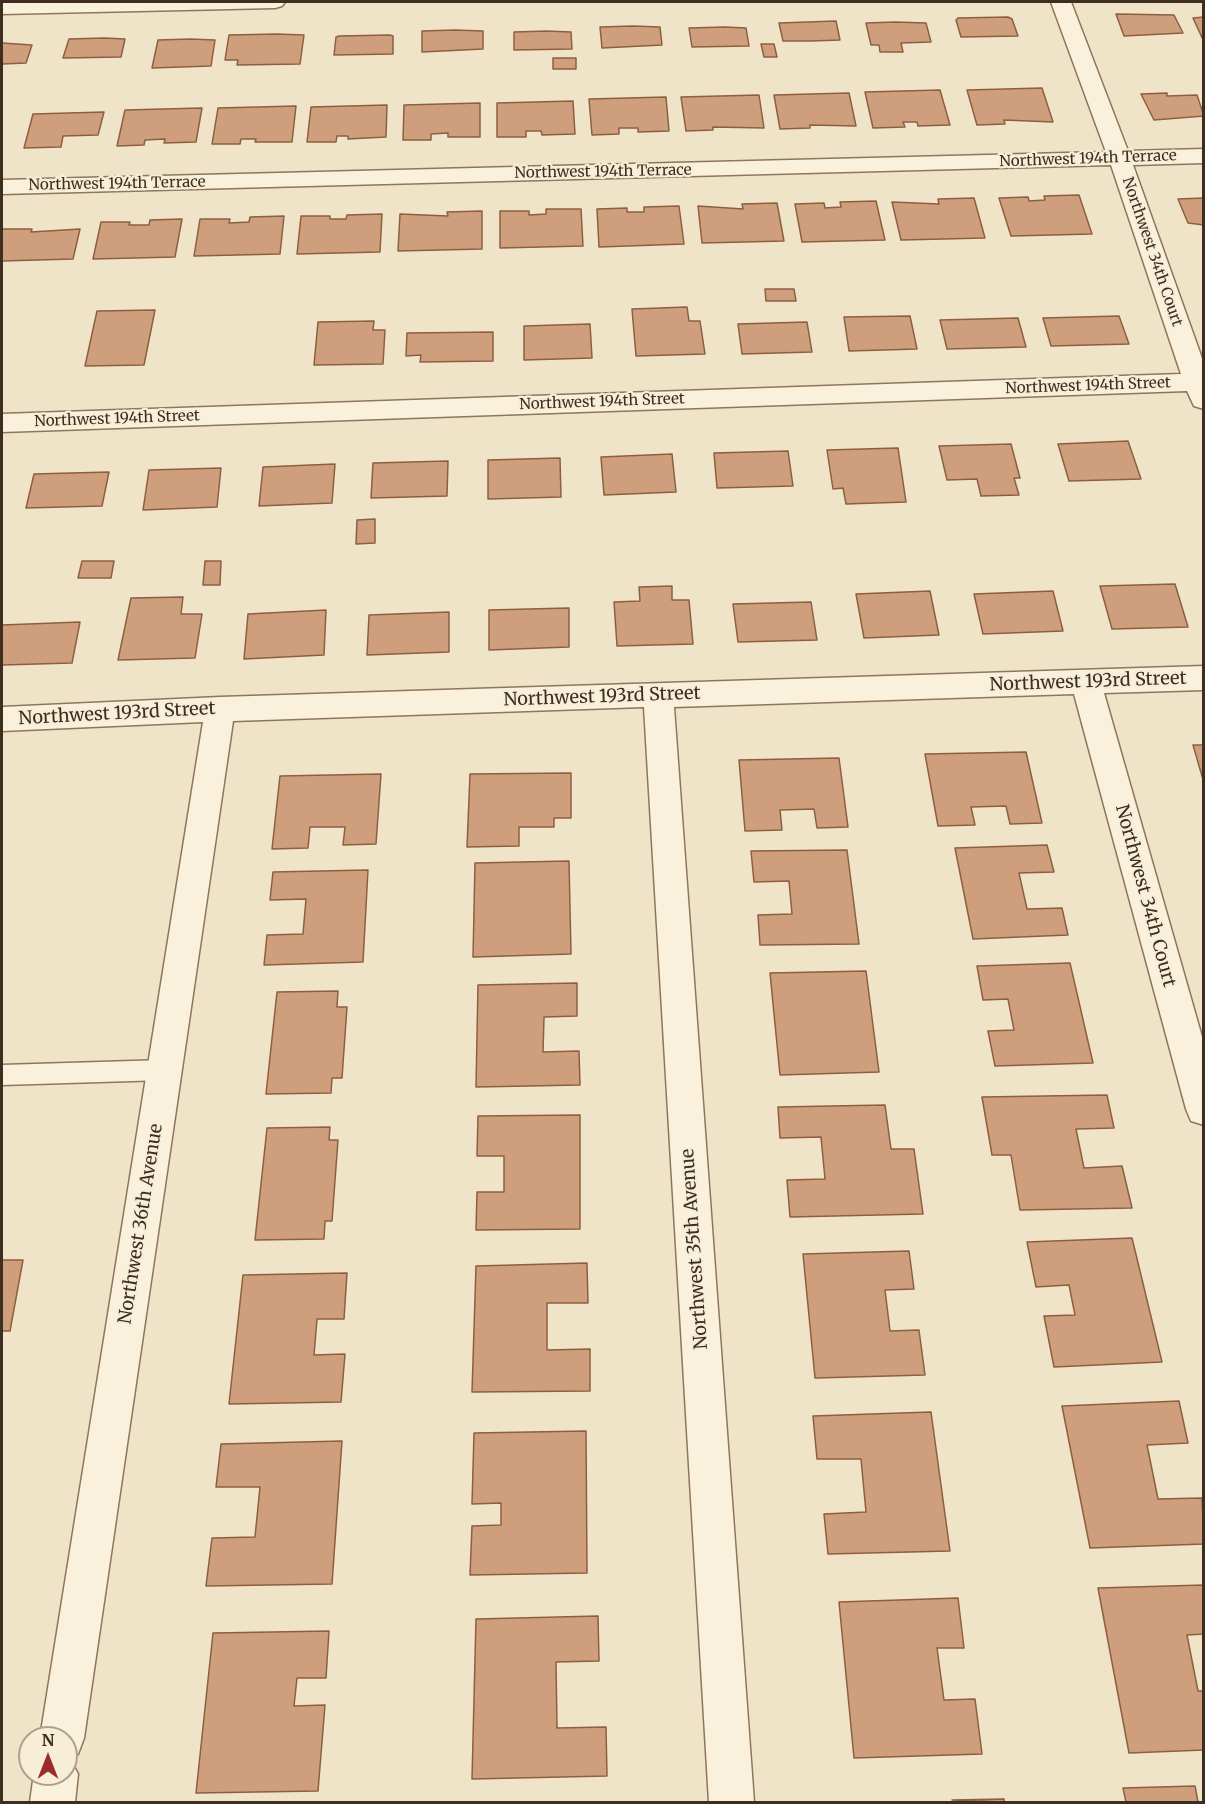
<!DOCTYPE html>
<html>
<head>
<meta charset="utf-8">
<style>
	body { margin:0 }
	#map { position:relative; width:1205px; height:1804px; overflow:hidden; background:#f0e4c8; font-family:Merriweather,serif }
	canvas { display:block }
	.frame { position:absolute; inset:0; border:3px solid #3d2e20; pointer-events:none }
	.north { position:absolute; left:18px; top:1726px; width:60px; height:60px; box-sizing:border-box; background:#f7eed8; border:2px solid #ada18e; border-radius:50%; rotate:0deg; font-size:16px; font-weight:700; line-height:24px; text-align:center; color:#3d2e20 }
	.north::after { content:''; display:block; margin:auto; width:21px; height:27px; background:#9e2a2b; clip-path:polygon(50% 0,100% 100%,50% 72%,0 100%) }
</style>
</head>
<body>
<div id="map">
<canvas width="1205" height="1804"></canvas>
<div class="frame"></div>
<div class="north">N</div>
</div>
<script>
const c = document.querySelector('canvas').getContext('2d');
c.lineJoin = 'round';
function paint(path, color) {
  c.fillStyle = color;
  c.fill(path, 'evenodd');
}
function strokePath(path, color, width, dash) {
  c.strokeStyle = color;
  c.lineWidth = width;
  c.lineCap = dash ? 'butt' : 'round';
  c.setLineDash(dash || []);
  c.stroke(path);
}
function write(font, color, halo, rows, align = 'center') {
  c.font = font + ' Merriweather,serif';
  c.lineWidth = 4.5;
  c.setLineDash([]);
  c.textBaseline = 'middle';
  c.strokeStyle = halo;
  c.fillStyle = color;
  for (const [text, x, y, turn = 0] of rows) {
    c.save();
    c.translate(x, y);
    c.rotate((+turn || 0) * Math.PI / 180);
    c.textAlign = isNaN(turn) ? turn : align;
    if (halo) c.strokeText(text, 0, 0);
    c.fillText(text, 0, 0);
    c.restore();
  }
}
const building = new Path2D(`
	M1116 14 1174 15 1183 33 1124 36Z
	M1008 17 1012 19 1018 36 961 37 956 20 958 18Z
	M1204 17V42L1193 18Z
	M836 21 840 40 811 41H783L779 23Z
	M895 22 926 23 931 42 901 43 903 52H880L879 45H871L866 23Z
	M633 26 660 27 662 45 602 48 600 27Z
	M725 27 746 28 749 46 692 47 689 28Z
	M455 30 483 31V49L422 52V31Z
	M547 31 571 32 572 49 514 50V32Z
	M277 34 304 35 300 64 237 65 238 60H225L229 35Z
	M390 35 393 36V54L334 55 336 37 339 36Z
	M104 38 125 39 121 57 63 58 69 39Z
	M190 39 215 40 211 66 152 68 158 40Z
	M2 43 32 45 26 63 2 64Z
	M761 44H774L777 57H764Z
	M553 58H576V69H553Z
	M1042 88 1053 122 1004 120 1005 124 977 125 967 90Z
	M940 90 950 125 918 126 917 122H903L905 127 873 128 865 92Z
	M849 93 856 126 810 125V128L780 129 774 95Z
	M1167 93V96L1197 95 1204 116 1154 120 1141 94Z
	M759 95 764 128 713 127V130L686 131 681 97Z
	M666 97 669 131 638 132V128H619V134L592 135 589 99Z
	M573 101 575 134 542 135 541 131H526V137H497V103Z
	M480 103V137H448V133L431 134V140H403L404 105Z
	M387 105 386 137 348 139V136H337L336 142H307L311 107Z
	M296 106 292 142H255L256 139H241L240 144H212L218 108Z
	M202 108 196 142 164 143 165 139 145 140 144 145 117 146 125 110Z
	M104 112 98 135 63 136 61 147 24 148 33 114Z
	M1079 195 1092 234 1011 236 999 198 1028 197 1029 201 1045 200 1044 196Z
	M974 198 985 238 901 240 892 202 939 204 938 199Z
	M1204 198V225L1188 223 1178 199Z
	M876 201 885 240 802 242 795 204 824 203 825 208 841 207 840 202Z
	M777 203 784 241 702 243 698 206 743 209 742 204Z
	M679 206 684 244 599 247 597 209 627 208V212H644V207Z
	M546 209H581L583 246 500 248V211H529V215L546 214Z
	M482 211V249L398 251 400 214 448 216 447 212Z
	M382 214 380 252 297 254 301 216H330V219H346L347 215Z
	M284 216 280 254 194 256 200 219H230L229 223 249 222 250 217Z
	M182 219 175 257 93 259 101 222H130L129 225H149L150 220Z
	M2 229H32L31 232 80 229 73 259 2 261Z
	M765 289H794L796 301H766Z
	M687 307 689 321H700L705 354 636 356 632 309Z
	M155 310 144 365 85 366 97 311Z
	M910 316 917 349 849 351 844 317Z
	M1119 316 1129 344 1051 346 1043 318Z
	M1018 318 1026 347 947 349 940 320Z
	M374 321 373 330H385L383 364 314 365 318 322Z
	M807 322 812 352 742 354 738 324Z
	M590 324 592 358 524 360V326Z
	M493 332V361L420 362 421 355 406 356 407 333Z
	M1128 441 1141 479 1069 481 1058 444Z
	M1011 444 1020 478H1014L1019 495 981 496 977 479 947 480 939 446Z
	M898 448 906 502 846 504 843 488 833 489 827 450Z
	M788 451 793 486 717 488 714 453Z
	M672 454 676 492 604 495 601 457Z
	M560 458 561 497 488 499V460Z
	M448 461 447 496 371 498 373 463Z
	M335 464 332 503 259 506 263 467Z
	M221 468 217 507 143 510 149 470Z
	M109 472 102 506 26 508 34 474Z
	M375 519V543L356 544 357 520Z
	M82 561H114L111 578H78Z
	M205 561H221L220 585H203Z
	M1175 584 1188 627 1112 629 1100 586Z
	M672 586V600H689L693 644 617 646 614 602 640 601 639 587Z
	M930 591 939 635 864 638 856 594Z
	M1053 591 1063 631 983 634 974 594Z
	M183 597 181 614H202L195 658 118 660 131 598Z
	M811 602 817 640 738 642 733 604Z
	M569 608V647L489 650V610Z
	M326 610 324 655 244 659 248 614Z
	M449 612V652L367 655 369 615Z
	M80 622 72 663 2 665V625Z
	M1193 745H1204V783Z
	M1026 752 1042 823 1010 824 1006 806 971 807 975 825 938 826 925 754Z
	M839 758 848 827 817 828 814 809 780 810 782 830 745 831 739 760Z
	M571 773V818H554V827H519V846L467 847 470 774Z
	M381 774 376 844 343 845 345 827H310L308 848 272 849 280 776Z
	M1047 845 1054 872 1019 873 1027 909 1062 908 1068 935 973 939 955 848Z
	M847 850 859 944 760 945 758 915 792 914 789 881 754 882 751 851Z
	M569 861 571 954 473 957 475 863Z
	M368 870 363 962 264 965 267 935 303 934 306 899 270 900 273 872Z
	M1070 963 1093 1063 995 1066 988 1031 1014 1030 1008 999 983 1000 977 966Z
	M866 971 879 1072 780 1075 770 973Z
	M577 983V1016L544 1017 543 1052 579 1051 580 1085 476 1087 478 985Z
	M338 991 337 1007H347L342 1078H332L331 1093 266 1094 277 992Z
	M1107 1095 1114 1128 1076 1129 1084 1168 1122 1166 1132 1208 1020 1210 1011 1155H992L982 1097Z
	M885 1105 891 1149H914L923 1214 790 1217 787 1180 825 1179 821 1137 780 1138 778 1107Z
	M580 1115V1229L476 1230 477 1192H504V1156H477L478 1116Z
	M330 1127 329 1140H338L332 1221H325L324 1239 255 1240 267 1128Z
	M1132 1238 1162 1362 1054 1367 1044 1316 1075 1315 1069 1285 1036 1287 1027 1242Z
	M909 1251 914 1289 885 1290 890 1331 919 1330 925 1375 815 1378 803 1254Z
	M2 1260H23L10 1331H2Z
	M587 1263 588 1303H547V1350L590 1349V1391L472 1392 476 1266Z
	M347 1273 344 1319H317L314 1355 345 1354 341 1402 229 1404 243 1275Z
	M1179 1401 1188 1443 1147 1445 1158 1499 1202 1498 1204 1544 1090 1548 1062 1406Z
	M931 1412 950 1551 828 1554 824 1514 866 1512 861 1459H817L813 1416Z
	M586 1431 587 1573 470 1575 472 1526 501 1525V1503L472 1504 474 1433Z
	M342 1441 332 1584 206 1586 212 1538 255 1537 260 1487H216L221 1444Z
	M1204 1585V1634L1187 1635 1198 1691H1204V1750L1129 1753 1098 1588Z
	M958 1598 964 1648H937L944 1700 975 1699 982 1754 854 1758 839 1602Z
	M598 1616 599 1661 556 1662 557 1728 606 1727 607 1776 472 1779 476 1619Z
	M329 1631 326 1678H297L294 1706 325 1705 318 1791 196 1793 213 1633Z
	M1195 1786 1198 1802H1126L1123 1788Z
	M1004 1799V1802L952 1800Z`);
paint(building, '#cf9f7d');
strokePath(building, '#8d5f41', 1.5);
const service = new Path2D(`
	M165 1060 173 1063 176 1070 173 1077 165 1080 2 1085V1065Z`);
const minor = new Path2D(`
	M2 2H285L282 6 275 8 2 14Z
	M1051 2H1071L1128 151 1204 149V163L1133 165 1204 364V409L1194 406 1187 391 2 432V414L1181 374 1111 165 2 194V180L1106 152Z
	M1204 666V690L1104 693 1204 1044V1125L1191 1121 1186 1109 1074 694 674 707 754 1802H709L644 707 233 721 84 1738 78 1754 69 1757 78 1774 75 1802H30L34 1774H66V1738H40L203 722 2 731V707L220 697Z`);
strokePath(service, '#8d765c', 3);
strokePath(minor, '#8d765c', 3);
paint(service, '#faf1dc');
paint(minor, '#faf1dc');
write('15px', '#3d2e20', '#f7eed8', [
	["Northwest 194th Terrace",1088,159,-2],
	["Northwest 194th Terrace",603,172,-1],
	["Northwest 194th Terrace",117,184,-1],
	["Northwest 34th Court",1152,252,71],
	["Northwest 194th Street",1088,386,-2],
	["Northwest 194th Street",602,402,-2],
	["Northwest 194th Street",117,419,-2]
]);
write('18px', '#3d2e20', '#f7eed8', [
	["Northwest 193rd Street",1088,682,-2],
	["Northwest 193rd Street",602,697,-2],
	["Northwest 193rd Street",117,714,-3],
	["Northwest 34th Court",1145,896,75],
	["Northwest 36th Avenue",141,1224,-81],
	["Northwest 35th Avenue",695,1249,-94]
]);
</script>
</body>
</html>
